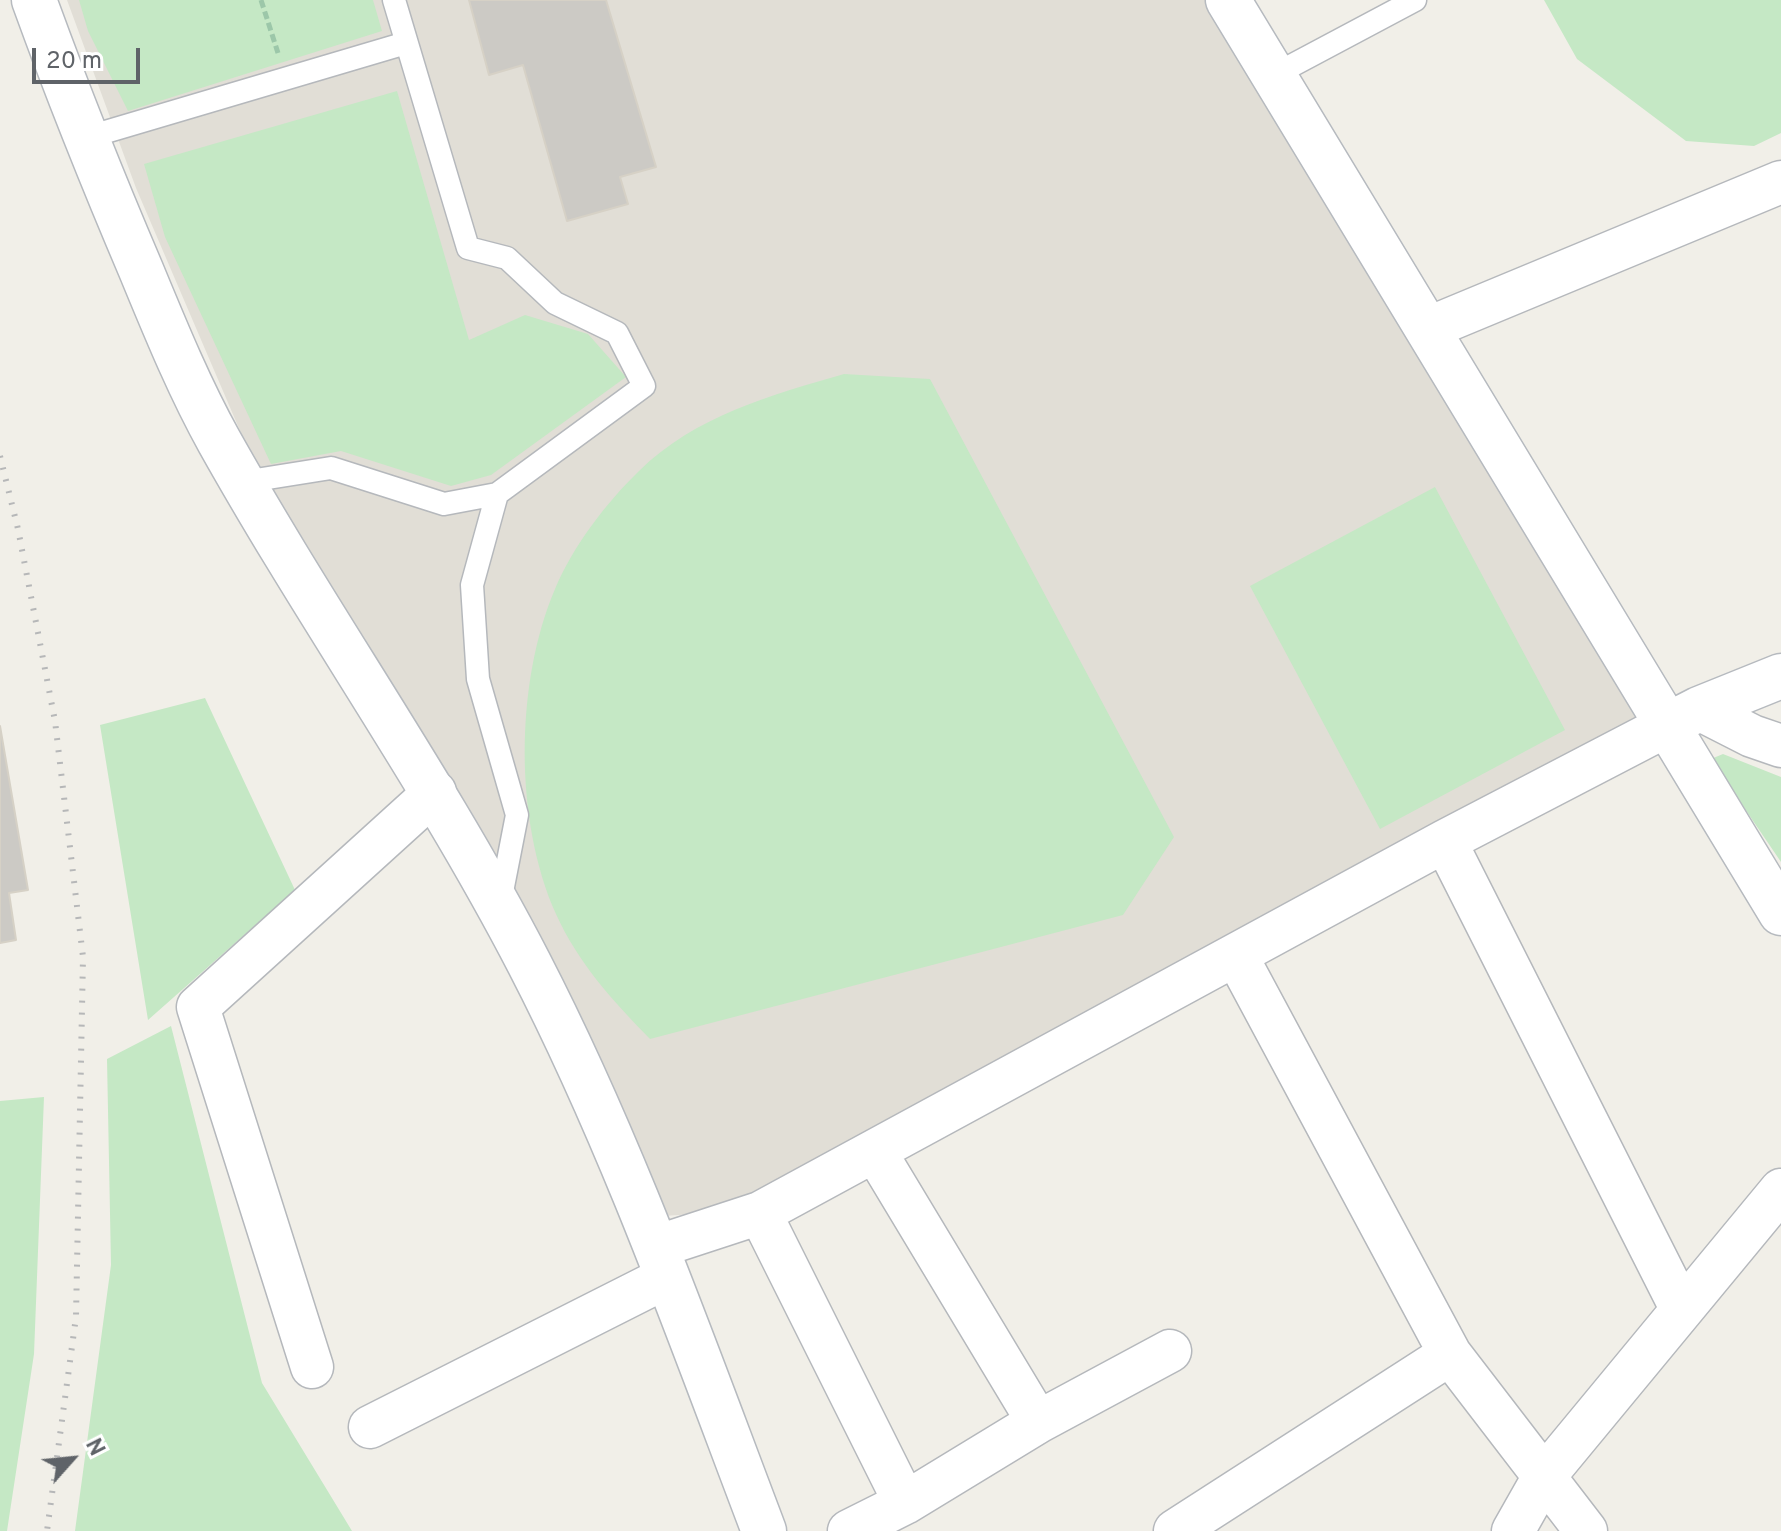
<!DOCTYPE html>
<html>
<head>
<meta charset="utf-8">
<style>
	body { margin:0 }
	#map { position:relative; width:1781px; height:1531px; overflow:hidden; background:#f1efe8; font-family:Overpass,sans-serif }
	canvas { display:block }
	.north { position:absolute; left:32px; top:1419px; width:80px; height:80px; -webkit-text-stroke:6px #fff; paint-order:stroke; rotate:63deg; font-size:22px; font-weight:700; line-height:32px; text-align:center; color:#5f6368 }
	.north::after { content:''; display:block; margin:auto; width:28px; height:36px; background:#5f6368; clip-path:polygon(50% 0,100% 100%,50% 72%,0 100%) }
	.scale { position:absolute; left:32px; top:48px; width:108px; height:36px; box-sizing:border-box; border:4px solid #5f6368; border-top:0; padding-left:10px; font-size:24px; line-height:28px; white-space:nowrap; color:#5f6368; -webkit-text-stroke:6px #fff; paint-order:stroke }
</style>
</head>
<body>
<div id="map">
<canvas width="1781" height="1531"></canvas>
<div class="north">N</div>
<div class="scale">20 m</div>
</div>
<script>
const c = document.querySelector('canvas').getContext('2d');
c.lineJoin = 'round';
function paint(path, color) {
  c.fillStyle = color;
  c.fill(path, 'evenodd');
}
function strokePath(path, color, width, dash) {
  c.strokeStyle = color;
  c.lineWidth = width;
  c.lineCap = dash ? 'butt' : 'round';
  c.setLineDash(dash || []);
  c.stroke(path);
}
paint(new Path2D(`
	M67 0H1208L1643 720 740 1211 663 1216 544 944 326 584 244 440 136 188Z`), '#e1ded6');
paint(new Path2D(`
	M79 0H373L382 31 128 111 88 31Z
	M1544 0H1781V133L1754 146 1686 141 1577 59Z
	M397 91 469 340 525 315 588 334 626 377 491 475 451 486 341 451 271 464 165 237 144 164Z
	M844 374 930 379 1174 837 1123 915 650 1039C613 1001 578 963 556 914 514 820 515 683 555 589 573 546 606 503 639 471 695 416 771 395 844 374Z
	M1435 487 1565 730 1380 829 1250 586Z
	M205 698 295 890 148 1020 100 725Z
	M1723 754 1781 777V862L1711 759Z
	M171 1026 262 1383 352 1531H75L111 1265 107 1059Z
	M44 1097 34 1354 7 1531H0V1101Z`), '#c5e8c5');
const building = new Path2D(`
	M469 0H606L656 167 620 177 628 204 567 221 523 65 489 75Z
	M0 726 28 890 9 893 16 940 0 943Z`);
paint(building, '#cccac5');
strokePath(building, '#d6d1c6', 2);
const lane = new Path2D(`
	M1274 75 1415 0
	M85 138 406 43
	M243 482 331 468 444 504 497 494 644 386 617 333 555 303 507 258 468 248 394 0
	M497 494 472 585 478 679 517 815 500 902`);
const street = new Path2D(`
	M1429 328 1781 182
	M1699 709 1752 736 1781 746
	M1445 841 1681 1308
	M1237 957 1450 1354 1586 1531
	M876 1153 1038 1422
	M760 1213 905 1503
	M656 1247 760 1213 1445 841 1666 726
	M312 1367 198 1007 435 792
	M370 1427 665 1278
	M849 1531 905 1503 1038 1422 1170 1351
	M1175 1531 1450 1354
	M1513 1531 1543 1478 1781 1190`);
const secondary = new Path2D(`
	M34 0C67 91 103 181 141 270 165 328 189 387 219 441 318 618 436 783 529 963 623 1145 691 1339 764 1531
	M1228 0 1781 913
	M1666 726 1699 709 1781 676`);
strokePath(lane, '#b5b8bc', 25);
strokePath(street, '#b5b8bc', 45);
strokePath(secondary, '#b6babf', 47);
strokePath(new Path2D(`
	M261 0 278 53`), '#9cc7a9', 5, [8, 4]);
strokePath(lane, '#fff', 22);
strokePath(street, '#fff', 42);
strokePath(secondary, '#fff', 44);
strokePath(new Path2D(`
	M0 456 18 529 55 721 83 957 76 1317 47 1531`), '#b6b7b8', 6, [2, 10]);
</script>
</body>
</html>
